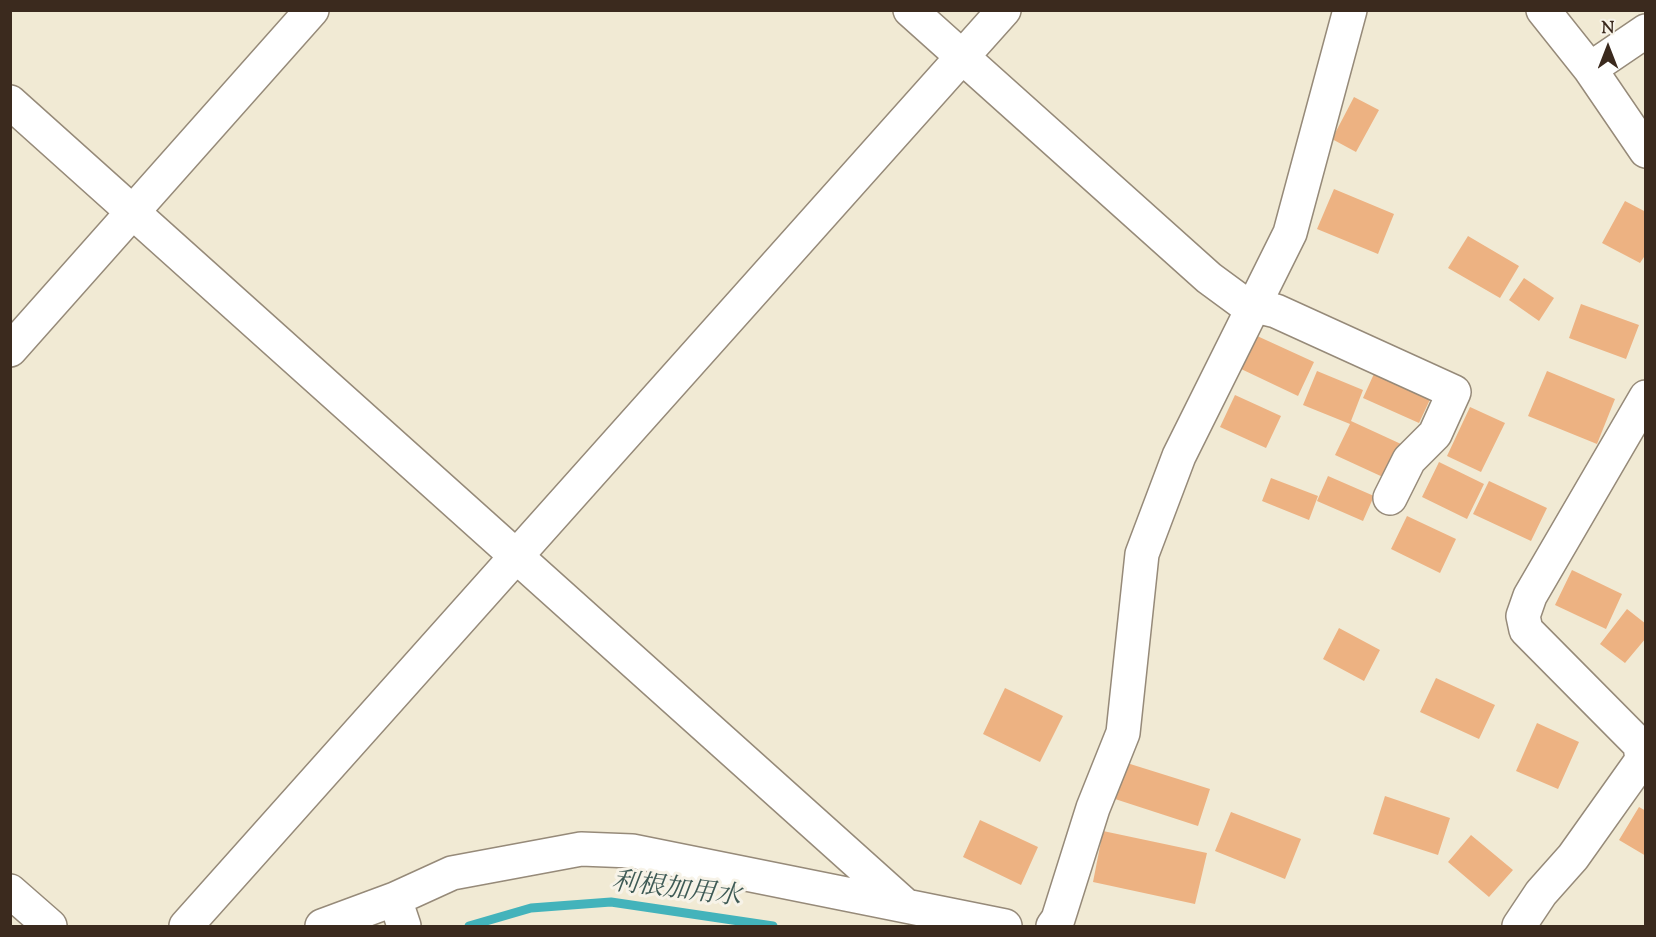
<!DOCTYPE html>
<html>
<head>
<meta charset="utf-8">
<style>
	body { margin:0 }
	#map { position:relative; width:1656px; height:937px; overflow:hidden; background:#f1ead4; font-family:"Sorts Mill Goudy",serif }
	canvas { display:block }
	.frame { position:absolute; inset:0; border:12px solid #3b2a1e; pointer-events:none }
	.north { position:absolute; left:1578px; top:18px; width:60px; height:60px; -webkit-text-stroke:4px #f7f3e8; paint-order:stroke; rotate:0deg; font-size:16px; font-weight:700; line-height:24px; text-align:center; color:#3b2a1e }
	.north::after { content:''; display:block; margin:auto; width:21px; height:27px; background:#3b2a1e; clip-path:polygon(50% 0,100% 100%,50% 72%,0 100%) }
</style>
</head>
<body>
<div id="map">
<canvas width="1656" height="937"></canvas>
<div class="frame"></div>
<div class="north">N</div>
</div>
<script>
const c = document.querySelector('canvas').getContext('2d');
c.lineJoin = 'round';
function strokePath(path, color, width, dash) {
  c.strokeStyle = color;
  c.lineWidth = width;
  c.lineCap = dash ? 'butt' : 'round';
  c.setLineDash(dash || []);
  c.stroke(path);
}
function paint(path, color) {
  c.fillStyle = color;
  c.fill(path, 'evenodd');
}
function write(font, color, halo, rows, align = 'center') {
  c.font = font + ' "Sorts Mill Goudy","Noto Serif JP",serif';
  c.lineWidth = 6;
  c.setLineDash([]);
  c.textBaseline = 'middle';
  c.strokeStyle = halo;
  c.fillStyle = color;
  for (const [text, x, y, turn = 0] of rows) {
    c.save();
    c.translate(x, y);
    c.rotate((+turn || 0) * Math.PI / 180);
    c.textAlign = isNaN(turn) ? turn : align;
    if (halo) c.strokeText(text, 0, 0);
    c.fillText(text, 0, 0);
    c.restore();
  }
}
strokePath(new Path2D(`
	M469 926 531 908 611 902 773 926`), '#43b3bb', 9);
paint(new Path2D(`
	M1354 97 1379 110 1356 152 1332 139Z
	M1334 189 1394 214 1378 254 1317 229Z
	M1625 201 1646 212V254L1640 263 1602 243Z
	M1468 236 1519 266 1500 298 1448 268Z
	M1524 278 1554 298 1539 321 1509 300Z
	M1581 304 1639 325 1626 359 1569 338Z
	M1255 335 1314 362 1298 396 1239 368Z
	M1378 365 1434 391 1419 423 1363 398Z
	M1317 371 1363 390 1351 421 1401 444 1385 478 1335 455 1350 424 1303 405Z
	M1547 371 1615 399 1597 444 1528 416Z
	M1235 395 1281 416 1266 448 1220 427Z
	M1470 407 1505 423 1481 472 1447 456Z
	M1439 462 1484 484 1467 519 1422 497Z
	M1328 476 1374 496 1363 521 1317 501Z
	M1271 478 1318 496 1309 520 1262 501Z
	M1489 481 1547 508 1531 541 1473 514Z
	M1407 516 1456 539 1440 573 1391 549Z
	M1572 570 1622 594 1606 629 1555 605Z
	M1627 609 1646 624V638L1625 663 1600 644Z
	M1339 628 1380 650 1364 681 1323 659Z
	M1436 678 1495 705 1479 739 1420 712Z
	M1005 688 1063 716 1040 762 983 734Z
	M1537 723 1579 742 1558 789 1516 771Z
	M1127 763 1210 789 1198 826 1115 799Z
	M1385 796 1450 818 1438 855 1373 834Z
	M1639 807 1646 811V856L1619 840Z
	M1231 812 1301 839 1285 879 1215 851Z
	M980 820 1038 847 1021 885 963 857Z
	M1103 831 1207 853 1195 904 1093 882Z
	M1471 835 1513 870 1489 897 1448 862Z`), '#edb282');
const minor = new Path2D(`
	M910 10 1209 278 1243 303 1276 311 1454 392 1435 434 1409 460 1390 498
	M1543 10 1590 69 1646 151
	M1590 69 1646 31
	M10 102 905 905
	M10 350 312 10
	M10 891 50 926
	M395 899 404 926
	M186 926 1004 10
	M322 926 395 899 452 873 581 849 632 851 1005 926
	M1053 926 1058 919 1093 808 1123 733 1142 554 1179 456 1290 233 1350 10
	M1519 926 1541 893 1573 857 1642 760 1640 745 1526 630 1523 616 1530 596 1646 397`);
strokePath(minor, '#968a79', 36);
strokePath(minor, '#fff', 33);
write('italic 26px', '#3e5a55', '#f7f3e8', [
	["利根加用水",676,892,7]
]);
</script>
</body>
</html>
